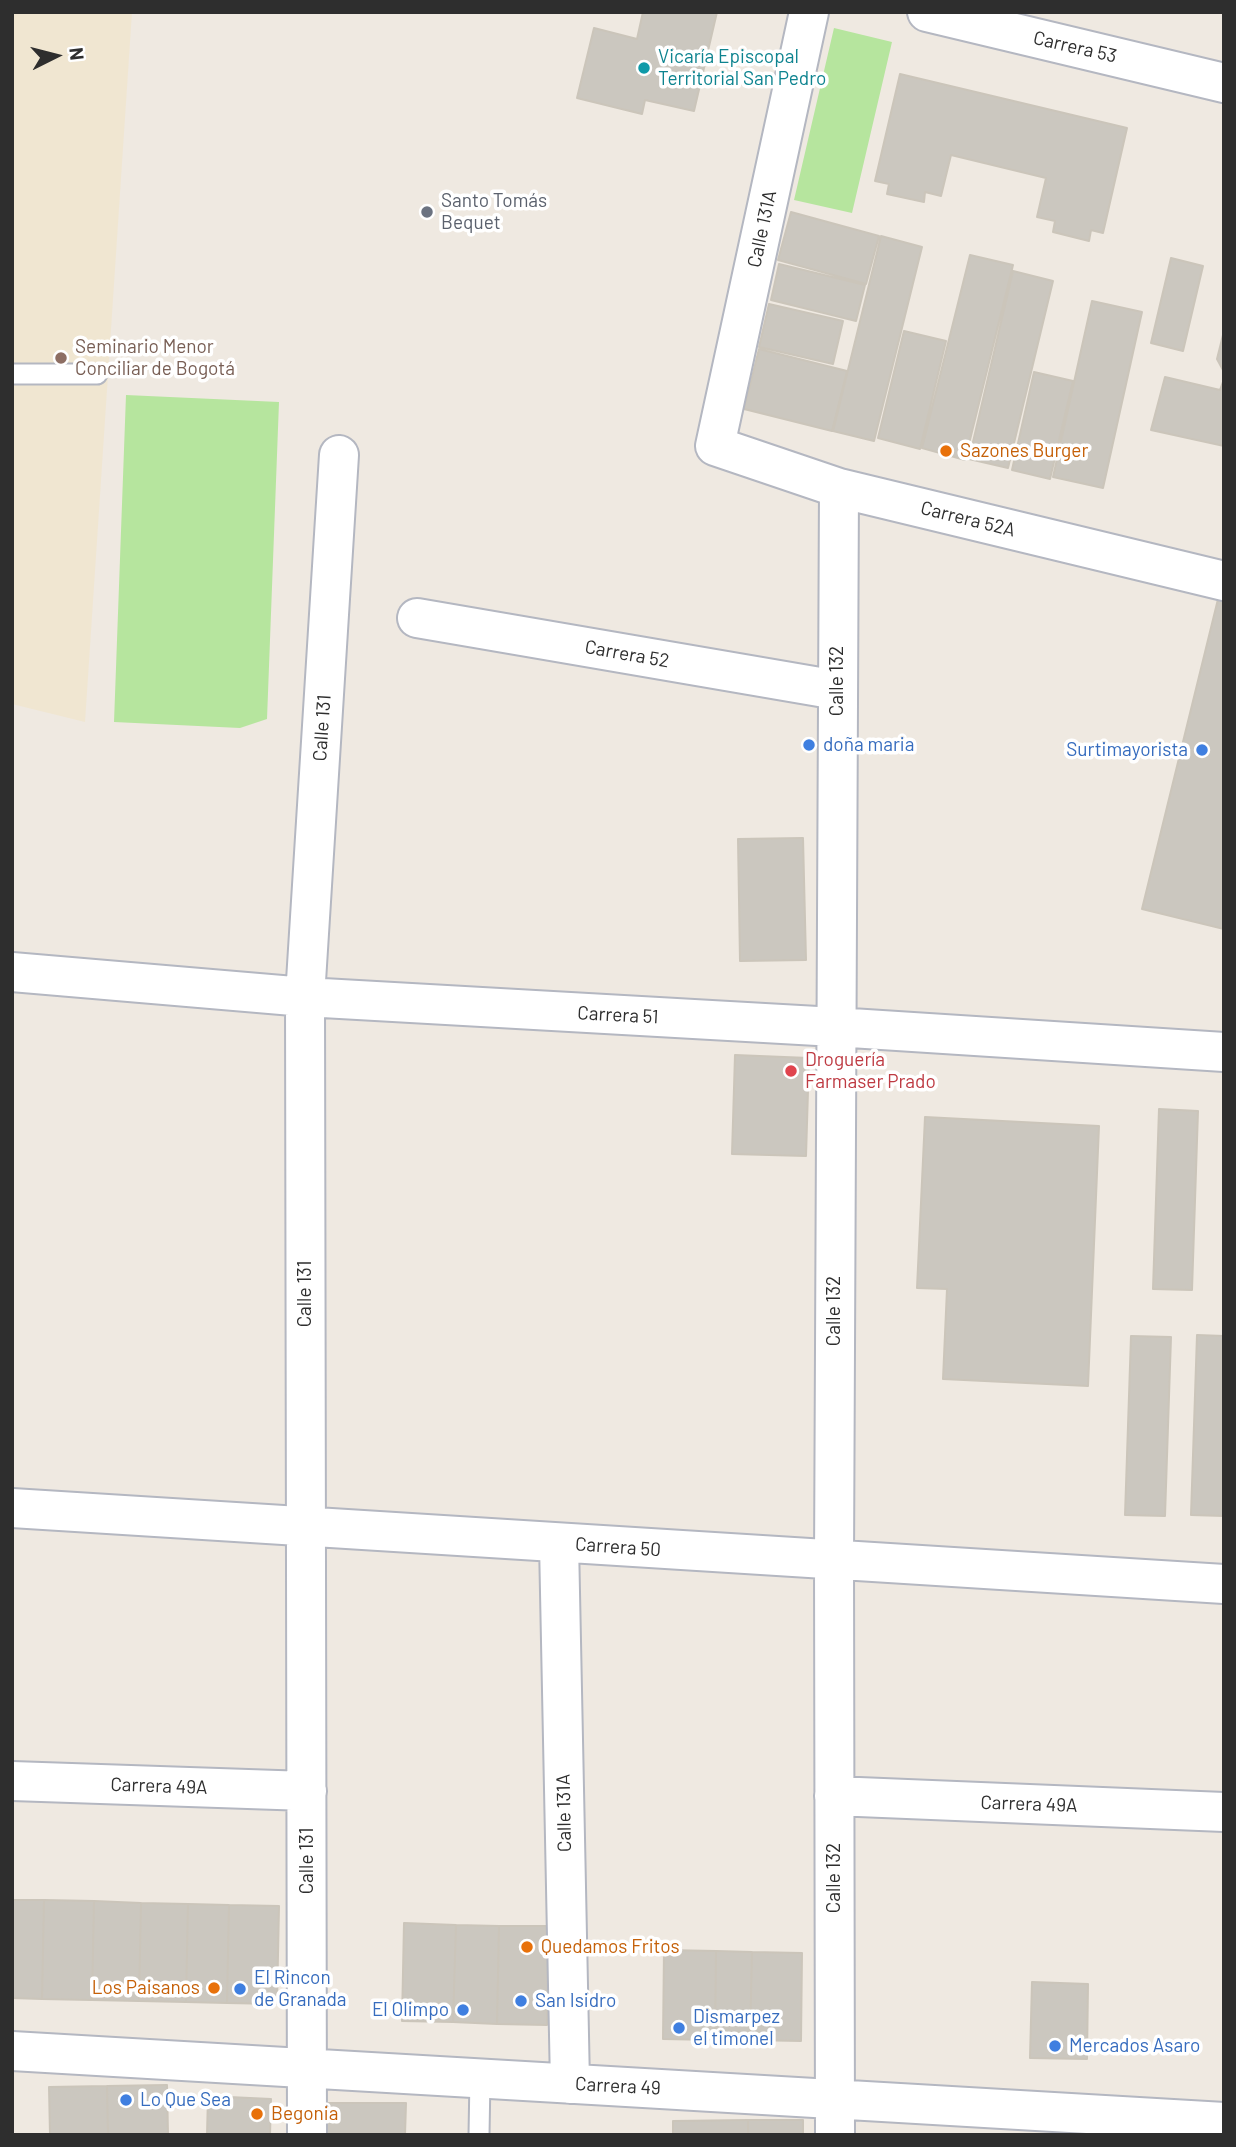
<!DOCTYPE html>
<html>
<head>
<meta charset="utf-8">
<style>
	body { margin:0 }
	#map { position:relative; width:1236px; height:2147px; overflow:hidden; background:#efe9e1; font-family:Barlow,sans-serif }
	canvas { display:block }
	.frame { position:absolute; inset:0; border:14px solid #2e2e2e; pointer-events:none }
	.north { position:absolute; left:21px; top:21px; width:70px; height:70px; -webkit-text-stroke:5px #fff; paint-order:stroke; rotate:84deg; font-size:19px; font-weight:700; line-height:28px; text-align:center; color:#2e2e2e }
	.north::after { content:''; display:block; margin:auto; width:24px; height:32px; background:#2e2e2e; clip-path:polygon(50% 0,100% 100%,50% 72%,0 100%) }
</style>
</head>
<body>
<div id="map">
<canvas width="1236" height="2147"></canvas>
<div class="frame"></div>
<div class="north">N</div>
</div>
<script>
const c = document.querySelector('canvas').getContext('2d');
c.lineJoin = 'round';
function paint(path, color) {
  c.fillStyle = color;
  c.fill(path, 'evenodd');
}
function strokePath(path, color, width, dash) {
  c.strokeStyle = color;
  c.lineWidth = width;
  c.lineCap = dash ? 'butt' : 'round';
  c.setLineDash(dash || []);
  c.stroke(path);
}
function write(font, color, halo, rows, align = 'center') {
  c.font = font + ' Barlow,sans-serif';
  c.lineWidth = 7;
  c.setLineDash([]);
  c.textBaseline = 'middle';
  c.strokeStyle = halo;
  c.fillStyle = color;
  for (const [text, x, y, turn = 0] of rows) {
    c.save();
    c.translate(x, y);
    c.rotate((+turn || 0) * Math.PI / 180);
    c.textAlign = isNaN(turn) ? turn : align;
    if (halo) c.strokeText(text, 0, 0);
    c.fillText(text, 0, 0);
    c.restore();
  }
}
paint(new Path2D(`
	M12 12H132L85 722 12 704Z`), '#f0e6d1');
paint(new Path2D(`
	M834 28 892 42 852 213 794 200Z
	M126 395 279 402 267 719 240 728 114 722Z`), '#b6e59e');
const building = new Path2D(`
	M643 12H717L694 111 645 100 642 114 577 98 594 28 637 39Z
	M900 74 1127 128 1103 233 1091 230 1089 241 1053 232 1055 221 1037 217 1046 178 951 155 941 196 925 192 924 202 887 194 889 184 875 181Z
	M791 212 879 236 866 284 778 260Z
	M881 236 922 247 874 441 833 431Z
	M970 255 1013 265 965 460 922 448Z
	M1171 258 1203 266 1183 351 1151 343Z
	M779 264 865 285 856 321 771 300Z
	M1013 271 1053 281 1008 468 969 459Z
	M1092 301 1142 312 1103 488 1053 477Z
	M769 304 843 321 833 364 759 347Z
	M904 331 946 341 920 449 878 438Z
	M1224 331V372L1217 359Z
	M759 349 847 371 832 431 744 409Z
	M1034 372 1073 381 1050 479 1012 470Z
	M1165 377 1220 390 1224 379V446L1151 430Z
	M1220 591 1224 592V929L1142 909Z
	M803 838 806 960 740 961 738 839Z
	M735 1055 809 1058 806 1156 732 1154Z
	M1159 1109 1198 1111 1192 1290 1153 1289Z
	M925 1117 1099 1126 1088 1386 943 1379 947 1289 917 1288Z
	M1197 1335 1224 1336V1516L1191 1515Z
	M1131 1336 1171 1337 1165 1516 1125 1515Z
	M12 1900H44L42 1999 12 1998Z
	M44 1900 94 1901 92 2000 42 1999Z
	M94 1901 141 1903 139 2001 92 2000Z
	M141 1903 188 1904 186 2002 139 2001Z
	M188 1904 229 1905 227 2003 186 2002Z
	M229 1905 279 1906 277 2004 227 2003Z
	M404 1923 456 1925 453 2022 402 2021Z
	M456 1925 499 1926 497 2024 453 2022Z
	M499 1926H549L547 2025 497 2024Z
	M664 1950 716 1951 715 2040 663 2039Z
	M716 1951 752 1952 750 2040H715Z
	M752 1952 802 1953 801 2041 750 2040Z
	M1032 1982 1088 1984 1087 2059 1030 2058Z
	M167 2085 168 2135H108L107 2086Z
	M107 2086 108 2135H50L49 2087Z
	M208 2096 271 2099 270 2135H207Z
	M320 2103H406L405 2135H320Z
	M748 2120H803V2135H748Z
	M748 2120V2135H673V2121Z`);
paint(building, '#cbc7bf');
strokePath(building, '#cbc5ba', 2);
const lane = new Path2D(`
	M12 374H97
	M479 2135 480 2078`);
const street = new Path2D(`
	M809 12 715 446 839 488 1224 581
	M927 12 1224 83
	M417 618 837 690
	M12 972 305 997 835 1027 1224 1052
	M12 1508 1224 1584
	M559 1543 570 2084
	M12 1781 307 1791
	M834 1796 1224 1812
	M12 2051 1224 2122
	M307 2135 305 997 339 455
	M835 2135 834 1560 839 488`);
strokePath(lane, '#b4b7c1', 23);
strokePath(street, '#b4b7c1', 42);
strokePath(lane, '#fff', 19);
strokePath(street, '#fff', 38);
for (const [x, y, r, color] of [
	[644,68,7,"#0f9aa8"],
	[427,212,7,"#6b7280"],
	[61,358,7,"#8d6e63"],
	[946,451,7,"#e8710a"],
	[809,745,7,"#3f7fe0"],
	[1202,750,7,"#3f7fe0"],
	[791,1071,7,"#e0444e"],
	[527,1947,7,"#e8710a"],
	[214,1988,7,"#e8710a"],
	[240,1989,7,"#3f7fe0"],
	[521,2001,7,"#3f7fe0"],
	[463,2010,7,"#3f7fe0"],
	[679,2028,7,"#3f7fe0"],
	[1055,2046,7,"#3f7fe0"],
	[126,2100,7,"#3f7fe0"],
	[257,2114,7,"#e8710a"]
]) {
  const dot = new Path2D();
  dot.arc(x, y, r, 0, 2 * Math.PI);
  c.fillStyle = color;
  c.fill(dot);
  strokePath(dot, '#fff', 2.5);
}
write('19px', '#2e2e2e', '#fff', [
	["Carrera 53",1075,47,13],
	["Calle 131A",762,229,-78],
	["Carrera 52A",968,519,14],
	["Carrera 52",627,654,10],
	["Calle 132",837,681,-90],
	["Calle 131",322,728,-86],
	["Carrera 51",618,1015,3],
	["Calle 131",305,1294,-90],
	["Calle 132",834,1311,-90],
	["Carrera 50",618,1547,4],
	["Carrera 49A",159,1786,2],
	["Carrera 49A",1029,1804,2],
	["Calle 131A",564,1813,-91],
	["Calle 131",307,1861,-90],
	["Calle 132",834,1878,-90],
	["Carrera 49",618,2086,3]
]);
write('19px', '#0d838f', '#fff', [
	["Vicaría Episcopal",658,57],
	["Territorial San Pedro",658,79]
], 'left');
write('19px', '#5b616d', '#fff', [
	["Santo Tomás",441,201],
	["Bequet",441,223]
], 'left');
write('19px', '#785e54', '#fff', [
	["Seminario Menor",75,347],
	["Conciliar de Bogotá",75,369]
], 'left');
write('19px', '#c56008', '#fff', [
	["Sazones Burger",960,451],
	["Quedamos Fritos",541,1947],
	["Los Paisanos",200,1988,"right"],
	["Begonia",271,2114]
], 'left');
write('19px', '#366cbe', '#fff', [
	["doña maria",823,745],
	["Surtimayorista",1188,750,"right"],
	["El Rincon",254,1978],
	["de Granada",254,2000],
	["San Isidro",535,2001],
	["El Olimpo",449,2010,"right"],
	["Dismarpez",693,2017],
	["el timonel",693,2039],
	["Mercados Asaro",1069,2046],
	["Lo Que Sea",140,2100]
], 'left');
write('19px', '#be3a42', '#fff', [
	["Droguería",805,1060],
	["Farmaser Prado",805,1082]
], 'left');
</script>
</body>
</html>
